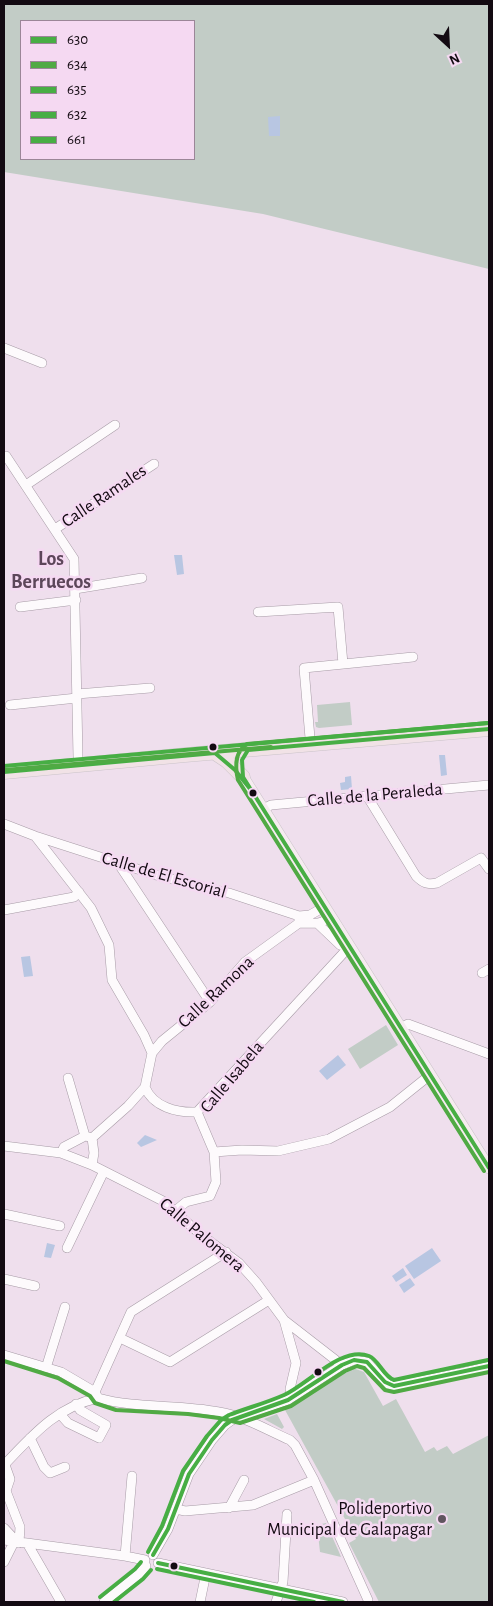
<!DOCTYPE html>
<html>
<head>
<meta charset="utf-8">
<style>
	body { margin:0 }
	#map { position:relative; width:493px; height:1606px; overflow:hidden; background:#efdfed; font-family:"Alegreya Sans",sans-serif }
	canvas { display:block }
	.frame { position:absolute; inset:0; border:5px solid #130a12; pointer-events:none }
	.legend { position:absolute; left:20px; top:20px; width:175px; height:140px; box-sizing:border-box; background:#f5d9f2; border:1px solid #9b8698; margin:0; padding:6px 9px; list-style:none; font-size:15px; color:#130a12 }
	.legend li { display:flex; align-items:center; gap:10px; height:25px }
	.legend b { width:25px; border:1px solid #9b8698 }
	.north { position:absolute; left:423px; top:20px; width:50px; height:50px; -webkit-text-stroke:4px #f5d9f2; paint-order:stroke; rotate:155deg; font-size:14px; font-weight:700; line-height:20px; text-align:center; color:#130a12 }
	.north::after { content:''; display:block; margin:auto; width:18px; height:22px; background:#130a12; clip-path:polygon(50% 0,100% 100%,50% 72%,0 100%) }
</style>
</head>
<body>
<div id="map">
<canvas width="493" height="1606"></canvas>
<div class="frame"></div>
<ul class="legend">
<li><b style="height:6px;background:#47ae44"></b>630</li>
<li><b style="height:6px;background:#50aa44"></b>634</li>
<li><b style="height:6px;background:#47ae44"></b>635</li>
<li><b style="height:6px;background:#47ae44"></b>632</li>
<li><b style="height:6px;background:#47ae44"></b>661</li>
</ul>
<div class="north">N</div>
</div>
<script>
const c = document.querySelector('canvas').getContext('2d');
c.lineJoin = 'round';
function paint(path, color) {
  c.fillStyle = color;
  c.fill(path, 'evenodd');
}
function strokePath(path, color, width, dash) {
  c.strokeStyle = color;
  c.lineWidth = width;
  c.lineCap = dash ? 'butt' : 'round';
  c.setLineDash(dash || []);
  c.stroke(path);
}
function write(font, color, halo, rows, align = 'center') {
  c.font = font + ' "Alegreya Sans",sans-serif';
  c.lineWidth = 5;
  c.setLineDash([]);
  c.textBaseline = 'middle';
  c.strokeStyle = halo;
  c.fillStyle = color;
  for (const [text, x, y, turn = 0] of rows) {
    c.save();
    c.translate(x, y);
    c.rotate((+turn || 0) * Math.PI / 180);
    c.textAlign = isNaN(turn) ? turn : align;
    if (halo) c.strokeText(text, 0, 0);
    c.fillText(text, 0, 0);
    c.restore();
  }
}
paint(new Path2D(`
	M4 4H489V269L263 214 4 172ZM21 21H194V159H21Z
	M350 702 352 725 319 728 316 727 315 722H318L317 705Z
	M386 1025 398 1045 360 1069 348 1049Z
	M353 1368 364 1372 383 1406 396 1399 425 1452 434 1447 437 1451 447 1446 453 1454 489 1435V1602H379L349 1543 356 1539 285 1410Z
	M277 1414 284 1427 282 1429 264 1419Z
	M326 1523 339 1552 341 1557 320 1552 317 1525Z`), '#c2ccc6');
paint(new Path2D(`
	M280 116V136H269L268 117Z
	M174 555H182L184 574 177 575Z
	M439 755H445L447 775 441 776Z
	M351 776 352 789 341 790 340 783 345 782V777Z
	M30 956 33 976 24 977 21 957Z
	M338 1055 346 1065 327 1080 319 1071Z
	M145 1135 157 1140 141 1147 137 1143Z
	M47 1243 55 1245 51 1258 44 1257Z
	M432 1248 441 1261 414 1279 405 1266Z
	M403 1268 407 1275 396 1282 392 1276Z
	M410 1278 415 1285 404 1293 399 1285Z`), '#b8c6e2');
const minor = new Path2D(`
	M4 348 42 363
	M4 458 6 456 74 559 78 757
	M26 485 115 425
	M55 529 154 464
	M75 589 142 578
	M20 607 76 600
	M258 612 338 607 343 664
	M77 694 150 688
	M10 705 77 698
	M310 738 304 668 413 657
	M367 796 416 876C423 883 427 885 437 883L481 858 489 869
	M263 809 271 805 489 785
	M4 824 35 836 159 876 229 893 299 916 310 915 324 907
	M35 836 91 908 109 945 112 980 144 1035 152 1053
	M118 863 210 1002
	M4 910 74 897 79 892
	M299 923C310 923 322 926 330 916
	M318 924 340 945 349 947
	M482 973 489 969
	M400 1028 408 1024 489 1054
	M68 1078 85 1136
	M145 1087C153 1107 177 1113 197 1112
	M197 1112 349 947
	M92 1138 128 1106 145 1087 152 1053 162 1041 210 1002 245 962 299 923V916
	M92 1138 94 1153 92 1165
	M4 1146 61 1153 92 1165 163 1201 199 1233 239 1263 256 1282 284 1320 342 1365
	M214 1152 242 1150 278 1151 329 1139 390 1107 430 1075
	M61 1153 64 1147 85 1136 89 1137
	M175 1211 186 1202 210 1196 216 1182 214 1152 197 1112
	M4 1214 60 1226
	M67 1248 104 1171
	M4 1279 35 1286
	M284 1320 296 1363 290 1389 292 1397
	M120 1338 170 1362 269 1300
	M4 1355 61 1372 95 1392 98 1398C137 1409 179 1404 219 1412 244 1416 267 1430 290 1440L295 1445 314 1480 368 1600V1602
	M46 1368 65 1307
	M95 1392 131 1312 226 1252
	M60 1414 68 1423 99 1438 106 1425 80 1410 76 1404
	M30 1438 44 1467 50 1473 65 1467
	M4 1465C32 1436 56 1407 98 1398
	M5 1465 10 1479 6 1491 20 1527 19 1543
	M229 1508 244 1480
	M176 1509 185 1511 253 1505 314 1480
	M4 1528 18 1543
	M4 1540 125 1556 145 1560
	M27 1543 61 1602
	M153 1555 168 1529 189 1474 212 1440 225 1425 232 1420 288 1400 342 1365 354 1360 367 1362 385 1382 389 1385 394 1386 460 1373 489 1366
	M125 1556 132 1476
	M4 1562 14 1542
	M158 1563 343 1602
	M104 1602 139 1574 146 1566
	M200 1602 206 1573
	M276 1602 283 1582 287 1514`);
const major = new Path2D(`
	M243 777 489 1168`);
const highway = new Path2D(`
	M215 753 227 761 243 777
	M4 772 185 755 489 729`);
strokePath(minor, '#a79ba6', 10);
strokePath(major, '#cac3c9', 12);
strokePath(highway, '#cac3c9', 15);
strokePath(minor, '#fdfafc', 9);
strokePath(major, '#f6ecf0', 11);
strokePath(highway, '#f1e2e6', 14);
strokePath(new Path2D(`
	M489 729 248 750 242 760 243 777 489 1168
	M4 772 215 753 235 770 251 790
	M153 1555 168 1529 189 1474 212 1440 225 1425 232 1420 288 1400 342 1365 354 1360 367 1362 385 1382 394 1386 489 1366
	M158 1563 343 1602`), '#47ae44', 4);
strokePath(new Path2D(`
	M5 770 271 747
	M484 1171 238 780C235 767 234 752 247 744L488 723
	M4 1361 58 1378 90 1396 95 1403 116 1410 188 1414 219 1418 240 1423 291 1406 345 1371 357 1366 364 1368 385 1390 394 1392 489 1372`), '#50aa44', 4);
strokePath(new Path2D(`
	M157 1569 314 1602
	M114 1602 143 1579 151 1570`), '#47ae44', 4);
strokePath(new Path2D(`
	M148 1552 162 1526 183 1471 207 1436 221 1420 229 1415C247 1408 266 1403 284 1395 307 1385 342 1345 369 1356 379 1360 383 1376 394 1380L488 1360
	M100 1597 135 1569 141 1562`), '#47ae44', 4);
strokePath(new Path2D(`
	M4 766 488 723`), '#47ae44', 4);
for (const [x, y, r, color] of [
	[213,747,4.5,"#130a12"],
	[253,793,4.5,"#130a12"],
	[318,1372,4.5,"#130a12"],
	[442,1519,5,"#60555f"],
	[174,1566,4.5,"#130a12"]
]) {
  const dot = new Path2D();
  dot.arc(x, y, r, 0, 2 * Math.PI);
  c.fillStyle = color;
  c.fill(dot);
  strokePath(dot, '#f5d9f2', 2);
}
write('18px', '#130a12', '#f5d9f2', [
	["Calle Ramales",104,496,-34],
	["Calle de la Peraleda",375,795,-5],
	["Calle de El Escorial",164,875,16],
	["Calle Ramona",216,992,-43],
	["Calle Isabela",232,1077,-50],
	["Calle Palomera",202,1235,40]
]);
write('18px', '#130a12', '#f5d9f2', [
	["Polideportivo",432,1509],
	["Municipal de Galapagar",432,1530]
], 'right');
write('bold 20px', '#5d465a', '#f5d9f2', [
	["Los",51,559],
	["Berruecos",51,582]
]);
</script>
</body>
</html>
